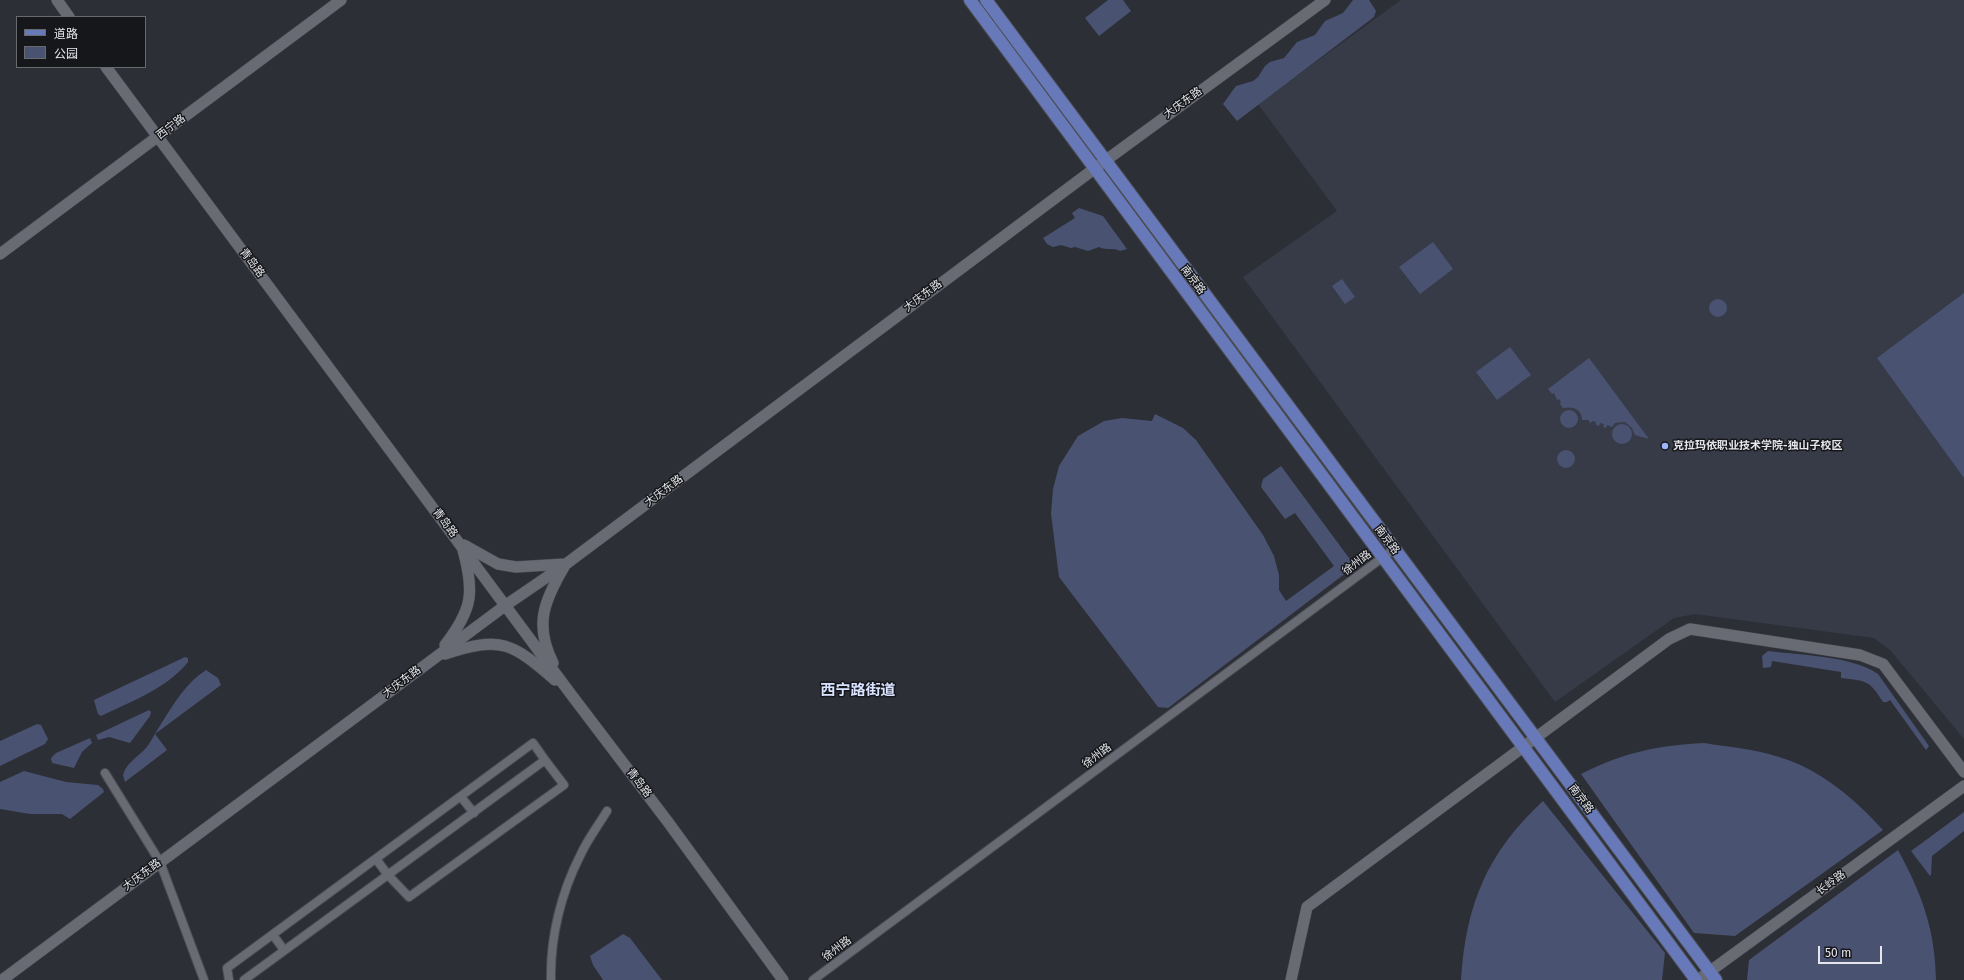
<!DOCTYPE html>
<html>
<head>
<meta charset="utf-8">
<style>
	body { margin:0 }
	#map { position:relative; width:1964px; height:980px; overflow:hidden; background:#2d2f37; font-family:"Fira Sans","Noto Sans SC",sans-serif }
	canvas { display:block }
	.legend { position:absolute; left:16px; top:16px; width:130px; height:52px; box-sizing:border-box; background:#16171b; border:1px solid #696a6e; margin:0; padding:5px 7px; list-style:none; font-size:12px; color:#e5e6eb }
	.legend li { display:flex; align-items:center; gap:8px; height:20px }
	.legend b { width:20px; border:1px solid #696a6e }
	.scale { position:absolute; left:1818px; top:946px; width:64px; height:18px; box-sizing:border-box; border:2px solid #e5e6eb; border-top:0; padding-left:5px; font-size:12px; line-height:14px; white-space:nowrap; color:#e5e6eb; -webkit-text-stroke:3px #16171b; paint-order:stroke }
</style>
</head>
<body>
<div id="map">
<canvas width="1964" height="980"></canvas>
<ul class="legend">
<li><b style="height:5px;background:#6779b8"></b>道路</li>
<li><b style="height:11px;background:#495270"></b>公园</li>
</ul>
<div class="scale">50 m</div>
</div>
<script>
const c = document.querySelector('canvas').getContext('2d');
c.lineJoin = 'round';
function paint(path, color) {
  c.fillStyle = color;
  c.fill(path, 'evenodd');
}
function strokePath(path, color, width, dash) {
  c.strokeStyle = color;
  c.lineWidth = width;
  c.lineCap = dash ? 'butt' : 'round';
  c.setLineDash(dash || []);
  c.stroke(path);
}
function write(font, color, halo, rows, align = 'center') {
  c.font = font + ' "Fira Sans","Noto Sans SC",sans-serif';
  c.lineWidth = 3;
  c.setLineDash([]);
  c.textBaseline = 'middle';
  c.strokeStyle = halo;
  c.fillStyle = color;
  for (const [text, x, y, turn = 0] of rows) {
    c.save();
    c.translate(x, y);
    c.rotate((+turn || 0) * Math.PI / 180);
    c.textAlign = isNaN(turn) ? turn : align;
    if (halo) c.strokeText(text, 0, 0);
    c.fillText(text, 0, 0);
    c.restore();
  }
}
paint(new Path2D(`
	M1401 0H1964V739L1891 651 1874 638 1695 614 1674 618 1555 702 1243 277 1337 211 1258 104Z`), '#373b48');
paint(new Path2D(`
	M1108 0H1123L1131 11 1099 36 1085 18Z
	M1353 0H1369L1376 11 1374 17 1237 121 1223 104 1236 86 1253 81 1258 77 1265 66 1270 62 1284 58 1297 42 1315 35 1325 21 1343 13Z
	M1079 208 1103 216 1127 249 1120 251C1113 247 1107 251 1099 247L1088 251 1075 247 1071 248 1061 245 1053 247 1047 244 1043 238 1075 218 1072 213Z
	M1433 242 1453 269 1420 294 1399 267Z
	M1342 279 1355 297 1345 304 1332 286Z
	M1964 293V478L1877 358Z
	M1709 308a9 9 0 1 1 18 0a9 9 0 1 1-18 0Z
	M1510 347 1531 375 1497 400 1476 372Z
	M1589 358 1649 439 1635 435 1632 428 1625 422 1615 423 1612 427 1607 425 1606 428 1603 427 1604 424 1600 423 1599 426 1596 425V422L1592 421 1591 423 1589 422V420H1582C1582 409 1573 406 1563 408L1560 404 1561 402 1559 399 1557 400 1554 393 1552 394 1548 389Z
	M1560 419a9 9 0 1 1 18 0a9 9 0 1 1-18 0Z
	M1155 414 1183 428 1196 440 1263 535 1274 556 1279 575V590L1286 601 1334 566 1295 513 1285 519 1261 487 1263 479 1281 466 1355 566 1168 708 1158 707 1059 577 1051 514 1053 489 1059 466 1078 436 1104 421 1122 418 1152 421Z
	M1612 434a10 10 0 1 1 20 0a10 10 0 1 1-20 0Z
	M1557 459a9 9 0 1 1 18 0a9 9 0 1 1-18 0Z
	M1768 651C1799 655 1853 656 1878 674L1929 746 1926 750 1890 700 1887 702H1883C1869 680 1867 681 1841 678V672L1772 661 1771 667 1763 668 1762 656Z
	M185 657 188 658V662C166 689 132 701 101 716L98 714 94 700Z
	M206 670 218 678 221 685 155 734 167 750 125 782 123 775C126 763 138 757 146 748 150 743 153 737 156 732 171 709 183 685 206 670Z
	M149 710 151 712 150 716 130 743 109 737 98 740 96 735Z
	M37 724 41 725 48 739 45 744 0 766V741Z
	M90 738 92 743 82 752 74 768 52 763 51 758 56 753Z
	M1704 743C1728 747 1755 749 1779 757 1820 769 1855 799 1883 830L1735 936 1694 933 1581 774C1625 752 1655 746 1704 743Z
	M24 771 66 782 98 785 103 789 104 792 70 819 62 814H30L0 809V782Z
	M1543 801 1665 953 1662 980H1461C1466 904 1487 853 1543 801Z
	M1964 812V831L1932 856 1931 875 1930 876 1911 851Z
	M1898 850C1922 894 1935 929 1936 980H1747L1749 960Z
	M623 934 630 938 662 980H603L593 965 590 956Z`), '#495270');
const street = new Path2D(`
	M105 773 160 862 204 980
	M461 797 474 813
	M376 859 388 875 409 897 564 785 545 760
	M273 935 284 950
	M229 980 227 968 533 743 545 760 244 980
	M551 980C550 938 561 893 580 856 587 840 598 826 607 811
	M813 980 1394 549`);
const secondary = new Path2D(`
	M57 0 69 17
	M106 67 570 693 668 822 783 980
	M0 254 341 0
	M464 545 498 564 516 567 565 564
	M445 645C472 610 475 593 463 550
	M445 654C501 636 511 642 555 680
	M553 663C534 625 544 601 564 567
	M2 980 506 605 566 564 1094 169 1325 0
	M1291 980 1307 907 1669 639 1690 629 1860 655 1883 664 1964 772
	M1698 980 1964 786`);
const primary = new Path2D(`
	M970 0 1696 980
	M986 0 1716 980`);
strokePath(street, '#4b4d53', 10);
strokePath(secondary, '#4b4d53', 12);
strokePath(primary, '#4b4d53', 14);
strokePath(street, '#686b74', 8);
strokePath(secondary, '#686b74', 11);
strokePath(primary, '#6779b8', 12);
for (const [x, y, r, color] of [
	[1665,446,4,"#9db4fd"]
]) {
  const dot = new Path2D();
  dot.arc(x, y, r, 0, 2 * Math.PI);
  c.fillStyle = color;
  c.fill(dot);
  strokePath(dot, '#16171b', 1.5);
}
write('11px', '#e5e6eb', '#16171b', [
	["大庆东路",1183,103,-36],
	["西宁路",171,127,-37],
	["青岛路",252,263,53],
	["南京路",1193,280,53],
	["大庆东路",923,296,-37],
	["大庆东路",664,491,-37],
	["青岛路",445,523,53],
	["南京路",1387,540,53],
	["徐州路",1357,563,-37],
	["大庆东路",402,682,-37],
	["徐州路",1097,756,-37],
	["青岛路",639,783,53],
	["南京路",1581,799,53],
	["大庆东路",142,875,-37],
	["长岭路",1831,883,-36],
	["徐州路",837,949,-37]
]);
write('bold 11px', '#e5e6eb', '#16171b', [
	["克拉玛依职业技术学院-独山子校区",1673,446]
], 'left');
write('bold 15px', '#d9e3ff', '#16171b', [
	["西宁路街道",858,691]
]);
</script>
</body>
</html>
